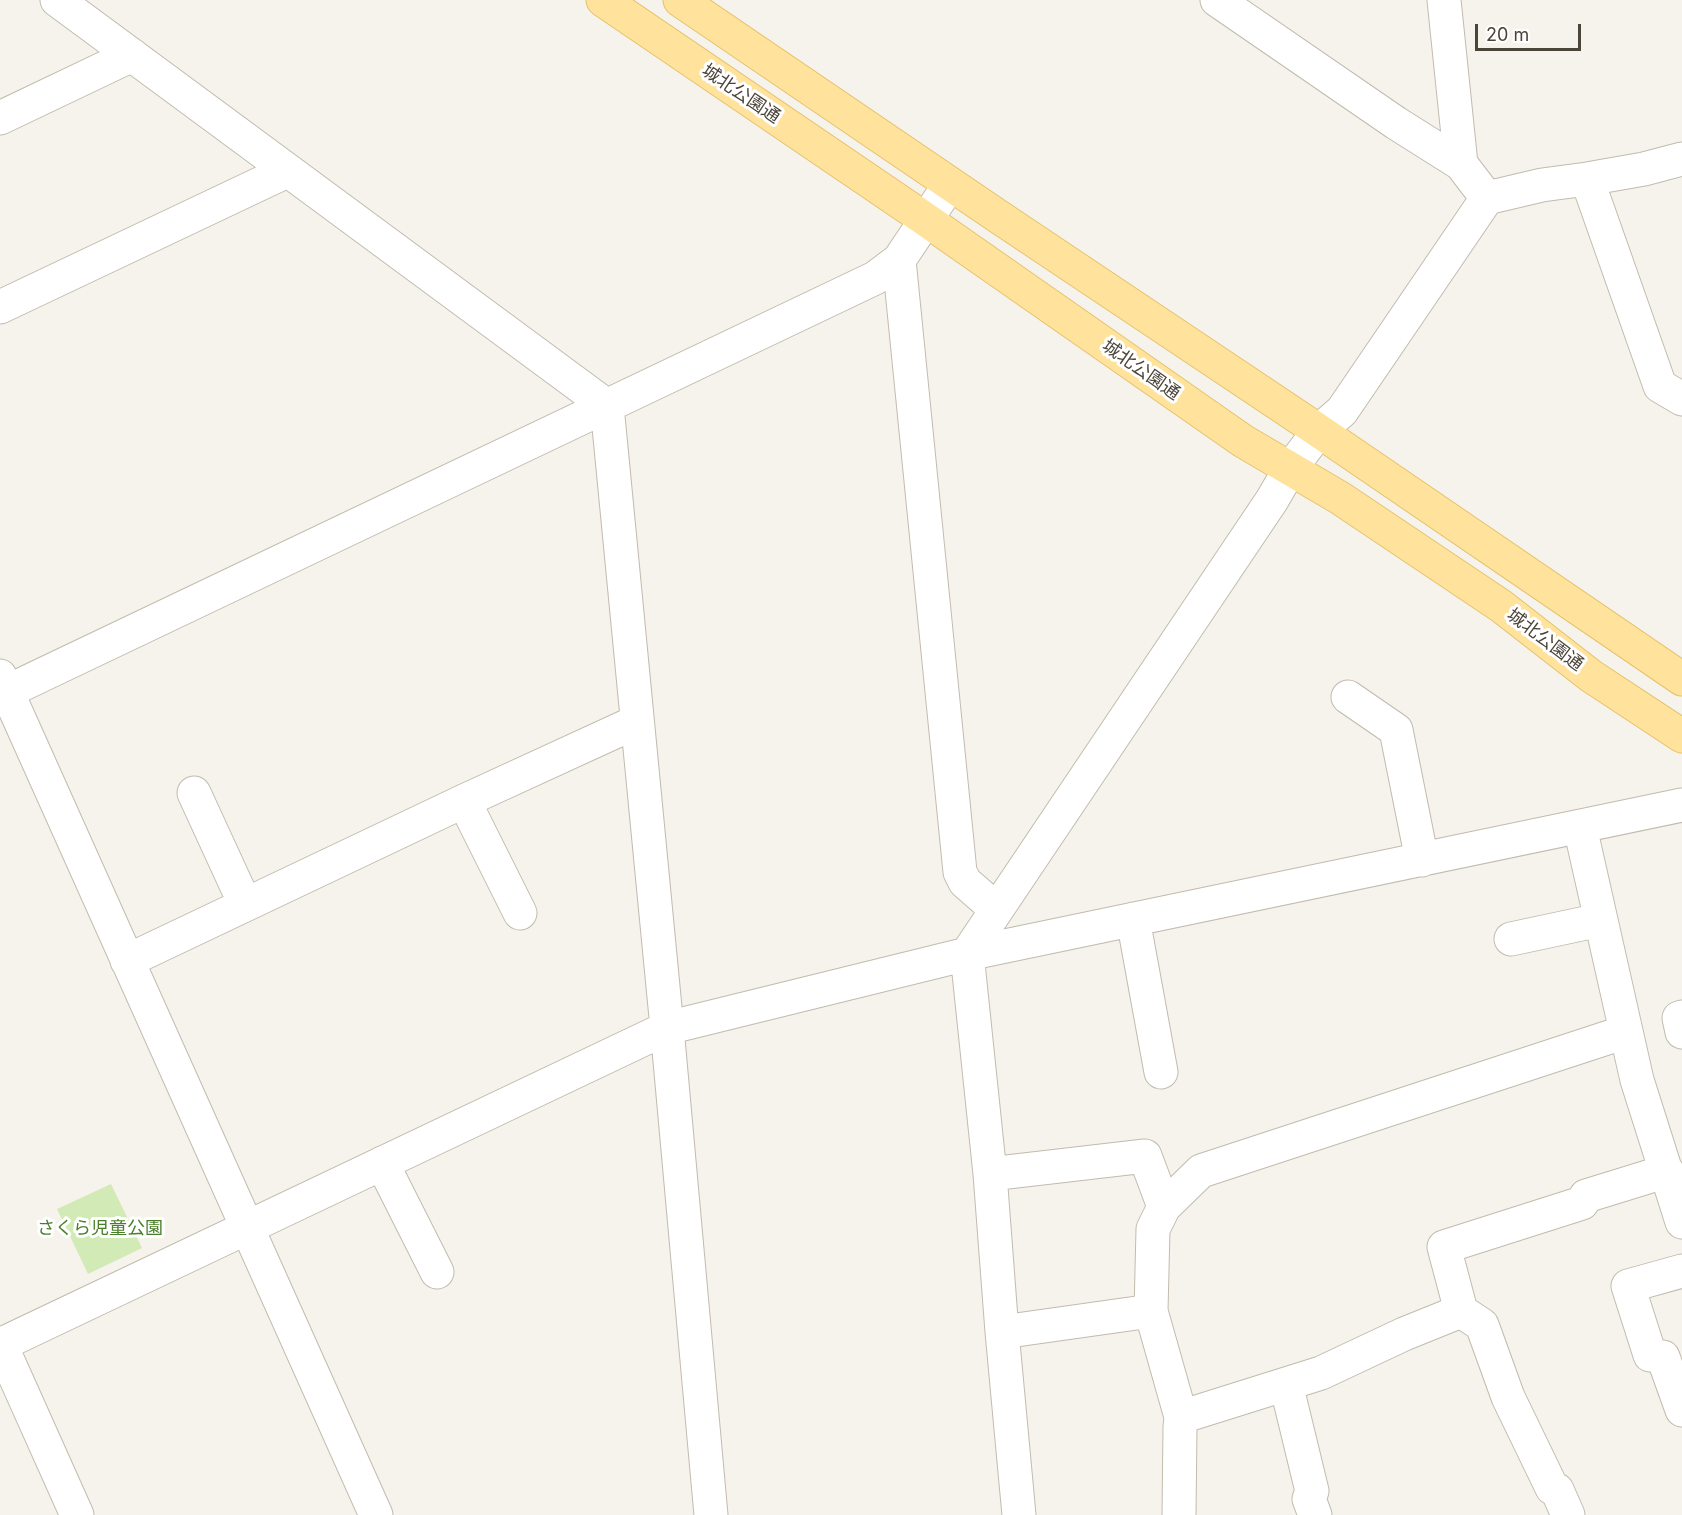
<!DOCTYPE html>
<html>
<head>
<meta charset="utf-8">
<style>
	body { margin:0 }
	#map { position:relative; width:1682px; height:1515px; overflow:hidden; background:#f6f3ec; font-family:Inter,sans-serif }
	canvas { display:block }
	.scale { position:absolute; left:1475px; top:24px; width:106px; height:27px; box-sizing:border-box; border:3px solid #4b4439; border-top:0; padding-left:8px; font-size:18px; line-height:21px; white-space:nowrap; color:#4b4439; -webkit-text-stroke:4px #fff; paint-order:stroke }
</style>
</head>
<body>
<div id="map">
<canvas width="1682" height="1515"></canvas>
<div class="scale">20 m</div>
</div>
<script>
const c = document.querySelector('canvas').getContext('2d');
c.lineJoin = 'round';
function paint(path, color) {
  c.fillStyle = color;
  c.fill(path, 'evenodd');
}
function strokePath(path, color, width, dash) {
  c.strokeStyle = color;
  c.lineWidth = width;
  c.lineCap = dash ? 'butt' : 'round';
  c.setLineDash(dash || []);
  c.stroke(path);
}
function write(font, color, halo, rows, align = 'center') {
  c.font = font + ' Inter,"Noto Sans JP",sans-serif';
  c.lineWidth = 6;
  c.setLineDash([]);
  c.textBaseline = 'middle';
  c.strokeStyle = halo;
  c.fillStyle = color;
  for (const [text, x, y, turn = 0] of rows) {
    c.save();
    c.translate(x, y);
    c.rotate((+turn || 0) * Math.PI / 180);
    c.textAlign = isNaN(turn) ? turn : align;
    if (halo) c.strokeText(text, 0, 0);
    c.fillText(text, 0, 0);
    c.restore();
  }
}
paint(new Path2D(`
	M111 1184 142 1248 88 1274 57 1209Z`), '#d2eab5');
const minor = new Path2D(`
	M57 0 607 406 667 1028 711 1515
	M1217 0 1396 123 1461 164 1487 198
	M1444 0 1461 164
	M0 118 132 55
	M1587 179 1660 386 1682 399
	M899 260 960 872 965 882 996 909
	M0 307 287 171
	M0 676 376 1515
	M0 695 875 278 899 260 950 184
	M1348 697 1396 730 1422 860
	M194 793 245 904
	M464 801 520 913
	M1580 827 1637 1080 1682 1222
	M1133 919 1161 1072
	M1511 939 1600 920
	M127 961 464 801 636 722
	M1682 1017 1679 1018 1682 1032
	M382 1163 437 1272
	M990 1174 1145 1156 1164 1207
	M1682 1271 1628 1286 1650 1355 1663 1357 1682 1410
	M1461 1311 1482 1325 1508 1397 1552 1488 1557 1490 1568 1515
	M1002 1332 1151 1311
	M0 1343 77 1515
	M0 1345 667 1028 967 954 1682 805
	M1286 1384 1312 1491 1309 1499 1315 1515
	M1181 1417 1321 1373 1404 1334 1461 1311 1444 1247 1582 1203 1586 1196 1667 1171
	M1019 1515 1002 1332 990 1174 967 954 1272 500 1290 469 1319 431 1342 411 1487 198 1542 185 1587 179 1644 169 1682 159
	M1179 1515 1180 1427 1181 1417 1151 1311 1153 1229 1164 1207 1201 1171 1625 1032`);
const major = new Path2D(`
	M603 0 925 219 1243 441 1340 498 1501 606 1591 676 1682 736
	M680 0 996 215 1319 431 1682 679`);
strokePath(minor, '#c2bbae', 35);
strokePath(major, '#e6c16a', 35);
strokePath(minor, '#fff', 33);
strokePath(major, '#ffe39c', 33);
write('18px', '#4b4439', '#fff', [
	["城北公園通",741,94,34],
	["城北公園通",1141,370,35],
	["城北公園通",1545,640,37]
]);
write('18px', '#4a7f2a', '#fff', [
	["さくら児童公園",100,1229]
]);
</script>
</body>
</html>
